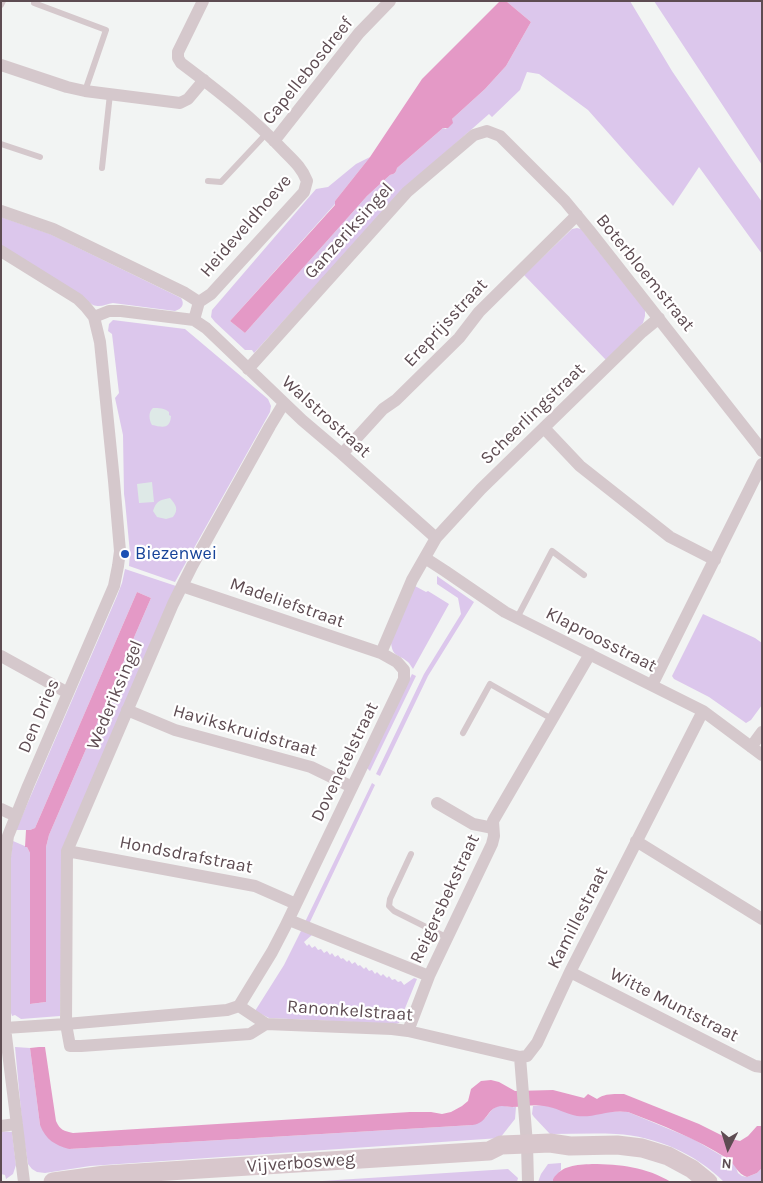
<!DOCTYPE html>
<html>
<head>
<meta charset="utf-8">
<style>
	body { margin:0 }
	#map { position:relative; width:763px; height:1183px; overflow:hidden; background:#f2f4f3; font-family:Karla,sans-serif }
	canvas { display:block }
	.frame { position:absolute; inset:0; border:2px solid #5e4c52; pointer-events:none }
	.north { position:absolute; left:703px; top:1123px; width:50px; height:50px; -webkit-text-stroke:4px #fff; paint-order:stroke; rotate:185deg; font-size:14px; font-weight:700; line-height:20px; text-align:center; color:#5e4c52 }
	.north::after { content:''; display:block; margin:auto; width:18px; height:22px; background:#5e4c52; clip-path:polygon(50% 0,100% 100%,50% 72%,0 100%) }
</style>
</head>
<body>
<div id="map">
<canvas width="763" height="1183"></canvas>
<div class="frame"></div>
<div class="north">N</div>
</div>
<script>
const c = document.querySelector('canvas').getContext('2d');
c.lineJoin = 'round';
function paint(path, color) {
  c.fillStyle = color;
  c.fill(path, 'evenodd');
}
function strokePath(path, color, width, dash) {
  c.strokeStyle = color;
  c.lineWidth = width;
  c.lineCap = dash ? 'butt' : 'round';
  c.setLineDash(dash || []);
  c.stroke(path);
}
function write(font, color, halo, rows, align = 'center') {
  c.font = font + ' Karla,sans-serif';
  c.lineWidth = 4.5;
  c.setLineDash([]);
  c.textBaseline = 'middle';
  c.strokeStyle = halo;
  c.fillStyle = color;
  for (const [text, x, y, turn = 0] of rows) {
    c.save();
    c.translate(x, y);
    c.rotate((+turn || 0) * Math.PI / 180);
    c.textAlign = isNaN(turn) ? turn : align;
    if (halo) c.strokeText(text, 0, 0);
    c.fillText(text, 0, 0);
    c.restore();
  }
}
paint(new Path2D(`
	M506 1H630L672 71 733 161 762 202V254L699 167 673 206 588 110 539 74 527 72 520 90 492 117 489 114 407 186 254 353 252 350H245L215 322 211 317 212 310 316 189 328 187 356 164 370 157 335 201V204L230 321 245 333 367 196 390 175C394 174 396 173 397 168L443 128 446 129 452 119 485 89 506 66 531 22Z
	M654 1H762V165Z
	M1 217 50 234 181 298C185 304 182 309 175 311L113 303C106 304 101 308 93 305L1 245Z
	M577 228 581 229 645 310V316L643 323 606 360 524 275 572 229Z
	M113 320 185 329 268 399 271 406 270 412 175 582 129 566 130 553 125 501 124 494 123 435 115 398 119 393 112 334 108 331 109 324Z
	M125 569 176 586 65 842 60 1016 21 1019 15 1015 12 1016 11 1013V856L13 841 27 847 30 853V1004L46 1002V847L49 835 151 598 137 592 35 828 30 830H16L117 596 122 583Z
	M437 576 474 602 428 676 380 776 376 774 424 674 461 614 458 598 437 584Z
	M415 586 426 592 428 591 449 604 413 669C411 666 410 664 408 662 399 654 393 658 391 643Z
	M703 614 755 638 762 643V705L751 720 746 723 709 697 674 679 672 676Z
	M412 674 416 676 370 771 367 768Z
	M372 783 375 785 309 924 305 922Z
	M302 929 313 934 304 942 307 946 309 944 312 948 315 946 318 950 321 949 324 953 327 951 330 955 332 953 335 957 338 955 341 959 343 958 347 962 349 960 352 964 355 962 358 966 360 965 364 969 366 967 369 971 372 970 375 974 377 972 381 976 383 974 387 978 389 976 392 980 395 979 398 982 401 981 404 985 414 978 417 979 399 1023 396 1024 269 1018 255 1011 284 965Z
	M15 1047 30 1048 40 1125 69 1149 473 1125C477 1122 484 1120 487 1116 490 1113 491 1109 496 1107 502 1104 510 1108 516 1107L515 1119 500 1138 90 1166 45 1173 37 1172 32 1169 28 1164 23 1132Z
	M543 1105C562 1110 589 1112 608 1112 615 1112 620 1111 628 1112L693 1139 729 1160 735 1165 738 1173 742 1176 747 1177 757 1173 762 1168V1182H724C696 1154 656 1136 616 1134 595 1133 572 1134 550 1134L534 1117 532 1114 533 1106Z
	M1 1131 12 1132 16 1165 13 1174 6 1179 5 1175 1 1174Z
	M561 1163V1170L553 1179V1182H538L541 1174 548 1164Z
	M508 1169 518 1178 517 1182H307Z`), '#dcc7ec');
paint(new Path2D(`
	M153 408C158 408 165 408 169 412V415L171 416C170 430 162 427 152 425 149 420 148 412 153 408Z
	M152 482 154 502 139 503 137 484Z
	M170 498C176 505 179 509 173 517L166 519 157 517 153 511C156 501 160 500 170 498Z`), '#dee9e7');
paint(new Path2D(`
	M500 1H506L531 22 506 66 485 89 452 119 453 123 448 128H443L397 168C396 173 394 174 390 175L367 196 245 333 230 321 335 205V201L370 157 422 79Z
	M137 592 151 598 49 835 46 847V1002L30 1004V853L27 847H25L26 830H30L35 828Z
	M39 1047H45L56 1121C60 1130 64 1131 73 1133L410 1112H431L442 1114 451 1112 462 1106 468 1101 471 1089 481 1081 491 1080 499 1082 515 1091 553 1090 584 1098 588 1094 597 1099C605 1093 615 1094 624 1094L699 1124 727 1138 740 1141 748 1136 757 1126H761L762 1124V1168L757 1173 747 1177C737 1174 736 1165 728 1159 697 1139 662 1125 628 1112 609 1109 595 1118 577 1116 566 1114 555 1107 544 1106 533 1104 523 1107 512 1107 507 1107 502 1105 497 1107 487 1110 487 1123 473 1125L69 1149C55 1145 46 1140 40 1125L30 1048Z
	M592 1164C620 1164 646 1167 671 1182H553V1179C562 1165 576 1165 592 1164Z`), '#e499c6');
strokePath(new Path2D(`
	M34 3 106 30 85 91
	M1 5 3 1
	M1 144 40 157
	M102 168 110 94
	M208 181 221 182 266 134
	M517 618 552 551 584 575
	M463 733 490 684 552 719
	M411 854 390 899 389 906 394 911 446 937`), '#d5c8cc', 6);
strokePath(new Path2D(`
	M1 65 67 87 85 91 180 103 188 99 204 80
	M274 141 359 33 390 1
	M1 211 53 229 185 293 199 302
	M1 251 78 299 86 307 94 317 100 342 114 481 120 551 118 566 114 586 28 786 8 836 5 858V1028L24 1182
	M94 317 109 311H121L194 320 206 328 302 420 342 454 436 538
	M194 320 199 302 211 294 304 192 307 181C302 168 294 161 284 151 253 118 217 90 181 63L178 58V52L203 1
	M248 369 407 192 474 135 487 131 500 136 565 201 589 230 758 445 762 451
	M544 428 580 466 670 537 715 560
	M342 454 383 409 396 400 459 338 479 312 577 215
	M425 558 445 571 505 612 703 711 762 755
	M182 586 381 653
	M1 656 68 693
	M652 685 762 464
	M127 710 175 730 311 767 352 787
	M751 747 762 732
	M437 803 473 824 493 828
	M1 809 16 816
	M636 841 762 919
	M67 851 255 886 296 904
	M289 920 429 976
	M570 972 755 1066 762 1067
	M239 1006 272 952 285 927 404 679V670L397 662 381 653 412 580 436 538 481 489 642 332 659 318
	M266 1024 250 1034 81 1046H70L66 1024 67 851 173 604 192 566 270 426 284 403
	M5 1028 66 1024 227 1010 239 1006 266 1024 392 1029 408 1031 520 1057
	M408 1031 429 976 492 844 494 836 493 821 590 654
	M1 1126 16 1124
	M528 1182 527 1144 520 1057 527 1056 537 1043 570 972 703 711`), '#d5c8cc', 12);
strokePath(new Path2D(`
	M53 1182 105 1175 489 1151 501 1145 527 1144 550 1143 570 1146 617 1145 642 1148 668 1156 692 1169 708 1182`), '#d8c7cc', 19);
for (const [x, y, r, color] of [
	[125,554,5,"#1a4fb4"]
]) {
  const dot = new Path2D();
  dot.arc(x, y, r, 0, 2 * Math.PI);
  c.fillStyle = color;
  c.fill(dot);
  strokePath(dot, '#fff', 2);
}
write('18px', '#5e4c52', '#fff', [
	["Capellebosdreef",308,71,-51],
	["Heideveldhoeve",246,226,-49],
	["Ganzeriksingel",349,231,-48],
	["Boterbloemstraat",645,273,51],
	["Ereprijsstraat",446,323,-47],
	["Scheerlingstraat",533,414,-44],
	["Walstrostraat",326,417,42],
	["Madeliefstraat",287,603,19],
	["Klaproosstraat",601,640,27],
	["Wederiksingel",115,695,-67],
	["Den Dries",39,716,-67],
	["Havikskruidstraat",245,731,16],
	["Dovenetelstraat",345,762,-64],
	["Hondsdrafstraat",186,855,11],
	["Reigersbekstraat",445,899,-65],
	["Kamillestraat",578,918,-63],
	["Witte Muntstraat",674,1005,27],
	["Ranonkelstraat",350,1011,4],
	["Vijverbosweg",301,1163,-4]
]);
write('18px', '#164399', '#fff', [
	["Biezenwei",135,554]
], 'left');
</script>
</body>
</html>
